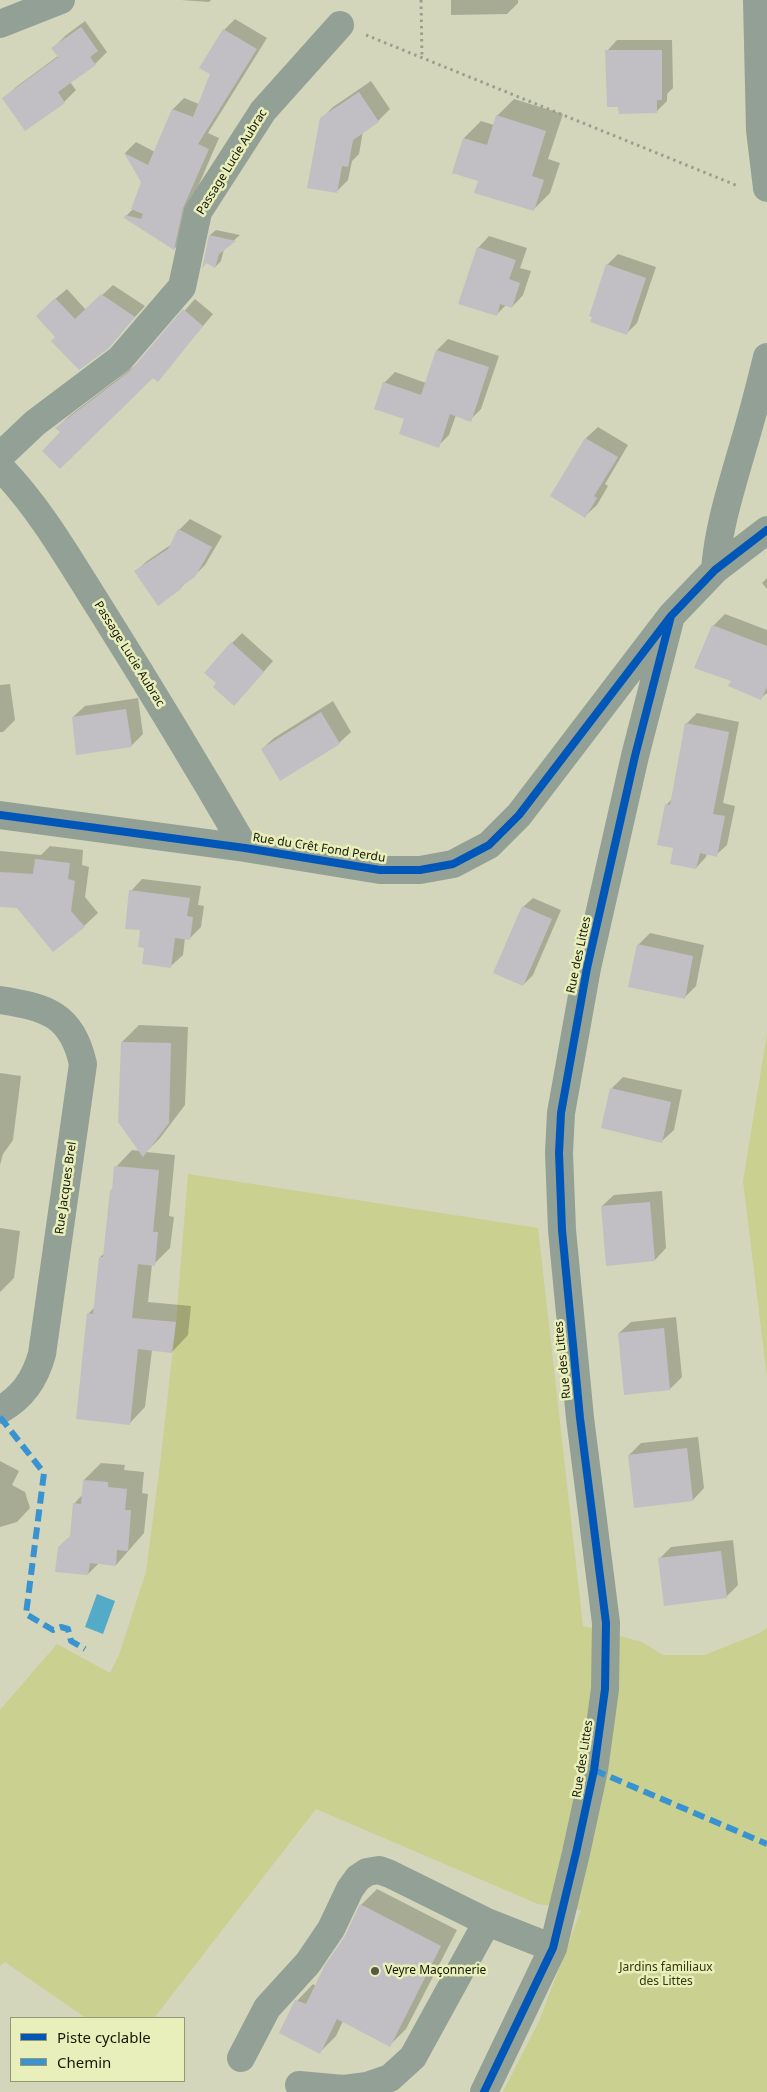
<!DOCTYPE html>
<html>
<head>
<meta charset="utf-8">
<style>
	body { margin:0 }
	#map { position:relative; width:767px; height:2092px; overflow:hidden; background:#d3d6ba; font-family:"Noto Sans",sans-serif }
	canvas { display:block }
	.legend { position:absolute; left:10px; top:2017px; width:175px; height:65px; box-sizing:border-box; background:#e8efbb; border:1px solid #949972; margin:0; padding:6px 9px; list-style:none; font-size:15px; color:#161705 }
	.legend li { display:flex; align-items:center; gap:10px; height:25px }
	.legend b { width:25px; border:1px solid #949972 }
</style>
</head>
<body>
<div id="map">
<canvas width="767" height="2092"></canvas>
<ul class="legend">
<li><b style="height:6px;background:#0057b8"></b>Piste cyclable</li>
<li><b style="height:6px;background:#3993d1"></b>Chemin</li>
</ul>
</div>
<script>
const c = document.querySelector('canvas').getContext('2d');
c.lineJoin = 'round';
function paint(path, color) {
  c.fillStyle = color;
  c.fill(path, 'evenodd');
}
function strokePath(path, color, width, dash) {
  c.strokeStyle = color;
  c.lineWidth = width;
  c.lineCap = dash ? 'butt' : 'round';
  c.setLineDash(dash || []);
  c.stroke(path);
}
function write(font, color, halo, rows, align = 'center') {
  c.font = font + ' "Noto Sans",sans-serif';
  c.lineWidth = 5;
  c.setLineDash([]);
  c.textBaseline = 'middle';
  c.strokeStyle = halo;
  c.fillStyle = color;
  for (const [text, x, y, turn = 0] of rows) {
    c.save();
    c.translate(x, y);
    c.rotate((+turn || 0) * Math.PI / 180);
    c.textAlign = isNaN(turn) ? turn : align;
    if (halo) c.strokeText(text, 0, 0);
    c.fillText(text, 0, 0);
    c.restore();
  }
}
paint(new Path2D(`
	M767 1034V1377L743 1181Z
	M188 1174 538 1228 583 1626 642 1642 663 1655H705L760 1633 767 1628V2092H503L540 2019 581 1910 538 1904 316 1809 154 2018H86L5 1962 0 1966V1710L57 1644 110 1673 119 1655 146 1572 161 1457 176 1322Z`), '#c9d090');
paint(new Path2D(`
	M97 1594 115 1601 103 1634 85 1627Z`), '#53abc7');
paint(new Path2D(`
	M181 0H211L209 2Z
	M451 0H518V3L507 14 451 15Z
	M235 19 267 38 208 133 219 138 194 196 185 238 174 249 126 216 133 209 143 182 125 153 136 142 155 152 173 109 184 98 199 104 211 74 224 30Z
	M85 21 107 52 95 64 70 82 76 90 64 102 4 98 16 87 58 56 53 48 65 36Z
	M617 40H672L673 88 667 94V101L656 112 607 51Z
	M371 81 390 109 378 121 363 131 359 154 352 161 348 180 336 192 321 119 333 107Z
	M514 99 563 114 548 159 560 163 550 193 533 210 479 180 464 138 481 121 494 125 497 116Z
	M216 230 240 235 224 249 221 261 215 267 210 235Z
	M489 236 527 248 520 268 531 271 523 295 512 307 506 305 496 315 478 248Z
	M618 254 656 267 637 323 626 334 607 265Z
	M113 285 145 306 108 347 48 305 67 289 86 310Z
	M195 299 213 314 158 380 153 376 57 428 68 417 137 364Z
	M448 339 499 356 481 409 470 420 456 415 449 435 438 446 405 418 384 383 395 372 426 383 437 350Z
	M598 427 628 445 605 484 608 486 597 505 585 516 551 496 586 438Z
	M190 519 222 536 205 565 194 576 180 588 136 571 147 561 172 544 179 530Z
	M767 578V589L762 583Z
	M725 614 767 630V693L761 698 732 681 713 626Z
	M242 633 273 661 244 694 218 682 232 643Z
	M10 684 15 720 3 732H0V685Z
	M138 698 143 734 131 746 73 717 85 706Z
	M333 701 351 732 339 743 262 749 274 738Z
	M697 713 739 722 723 803 735 806 727 845 716 855 707 853 706 857 696 868 667 804 673 798 686 724Z
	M50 846 83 850 82 865 89 867 85 897 98 913 84 926 17 907 0 905V851L41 855Z
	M142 879 201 886 198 905 204 906 201 927 189 939 185 938 183 955 171 966 145 947 131 891Z
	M533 898 561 910 533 975 523 985V907Z
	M650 933 704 945 696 986 684 998 638 945Z
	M139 1025 188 1027 185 1105 160 1138 146 1152 175 1155 169 1216 174 1217 170 1248 154 1264H152L148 1302 191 1306 188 1335 172 1352 152 1350 145 1407 129 1424 88 1314 95 1307 100 1257 105 1253 111 1190 114 1188 116 1167 132 1150 141 1151 122 1042Z
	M0 1073 21 1076 13 1140 3 1154 0 1165Z
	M623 1077 682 1090 674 1130 662 1141 612 1088Z
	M662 1191 666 1248 655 1260 602 1206 614 1195Z
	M0 1228 20 1231 14 1278 0 1292Z
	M676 1317 682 1377 670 1389 619 1333 631 1322Z
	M698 1437 704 1488 693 1500 629 1455 641 1443Z
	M0 1461 19 1471 12 1485 25 1492 30 1508 17 1522 0 1527Z
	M101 1463 125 1465 124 1470 144 1472 142 1493 148 1494 144 1533 116 1565 99 1563 88 1574 71 1535 74 1504 83 1494 84 1480Z
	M733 1540 738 1585 726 1597 659 1559 671 1547Z
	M377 1889 457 1930 406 2029 390 2045 343 2021 336 2036 320 2052 297 2001 313 1984 316 1986 346 1936 361 1905Z`), '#0003');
paint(new Path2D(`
	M81 27 98 51 90 57 96 65 58 92 65 103 25 131 2 98 58 57 51 48Z
	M223 29 257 49 198 144 209 149 183 208 174 250 124 218 125 215 141 219 143 214 131 209 141 182 124 153 148 165 172 109 193 117 210 74 199 68Z
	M605 50H662V100H657V113L619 114 618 107H607Z
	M359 92 379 122 353 140 348 167 342 166 337 193 307 188 320 118Z
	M496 115 546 131 532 176 544 180 534 211 474 193 478 181 452 173 463 138 487 145Z
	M209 235 236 241 219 254 215 268 206 263 202 269Z
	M477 247 516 260 509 279 520 283 512 308 500 304 497 316 458 304Z
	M606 264 646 278 627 335 590 322 592 317 589 316Z
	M101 294 135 317 109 348 79 370 51 341 55 337 36 316 55 298 75 319Z
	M183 309 203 326 158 382 153 378 60 469 42 451 60 432 55 428 130 371Z
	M436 350 489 367 471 422 450 414 439 448 399 434 404 419 374 409 383 382 421 395Z
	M585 438 618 457 594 496 597 498 585 518 550 496Z
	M178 529 212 547 195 577 180 587 181 589 158 606 134 571 168 549Z
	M712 625 767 646V687L761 700 728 686 731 681 694 668Z
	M231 642 264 672 234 706 213 687 216 683 204 673Z
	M126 709 132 747 76 755 72 717Z
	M321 712 340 744 280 781 261 749Z
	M685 723 729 732 713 814 725 816 717 857 700 853 696 869 670 864 673 848 657 845 665 804 670 805Z
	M35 859 70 863 68 879 75 881 71 911 85 927 53 952 17 908 0 907V872L33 874Z
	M129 890 190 898 187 916 193 917 190 940 175 938 171 968 142 964 144 948 138 947 140 930 125 929Z
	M522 906 552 919 523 986 493 973Z
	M637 944 693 956 685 999 628 987Z
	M121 1042 171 1043 169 1123 143 1157 118 1122Z
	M610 1088 671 1102 662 1143 601 1128Z
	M114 1166 159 1170 153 1232H158L155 1266 138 1264 132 1318 176 1322 172 1353 138 1349 130 1425 76 1419 87 1313 93 1314 99 1257H103L110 1190H112Z
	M650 1202 655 1261 606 1266 601 1206Z
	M664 1328 670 1390 624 1395 618 1333Z
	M687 1448 693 1501 634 1508 628 1455Z
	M83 1480 108 1482V1487L127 1489 125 1510H131L128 1551 117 1550 116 1566 90 1563 88 1575 55 1572 58 1547 70 1536 73 1503 81 1504Z
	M721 1551 727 1598 664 1606 658 1558Z
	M360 1904 441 1946 390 2047 337 2019 320 2054 279 2033 295 2000 306 2004 325 1965 345 1936Z`), '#c1bfc3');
strokePath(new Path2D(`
	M421 0 422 57
	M366 35 738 186`), '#979f91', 3, [2.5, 4]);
strokePath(new Path2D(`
	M757 0 760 130 767 188
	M0 24 61 0
	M0 456 35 423 120 359 182 287 198 212 263 111 340 25
	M0 467C42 510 71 563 103 613 152 691 199 769 245 848
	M715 570C718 531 729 495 740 457 750 424 759 390 767 357
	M0 815 245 848 380 870H420L453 864 489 845 519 815 671 616 715 570 767 530
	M0 1000C46 1007 72 1014 83 1064L42 1354C35 1379 23 1397 0 1410
	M241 2058 267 2008 308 1963 331 1929 350 1889 358 1878 367 1872 379 1870 390 1874 487 1922 553 1948
	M299 2085 344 2089 367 2086 390 2078 413 2057 487 1922
	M484 2092 553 1948 576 1853 594 1770 605 1689 606 1623 580 1418 562 1230 559 1153 561 1113 587 968 635 756 671 616`), '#93a095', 28);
strokePath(new Path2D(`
	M0 1417 44 1473 26 1614 53 1630 61 1627 68 1629 71 1641 85 1649
	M594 1770 767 1844`), '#3993d1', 6, [12, 6]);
strokePath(new Path2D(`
	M0 815 245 848 380 870H420L453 864 489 845 519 815 671 616 715 570 767 530
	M484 2092 553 1948 576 1853 594 1770 605 1689 606 1623 580 1418 562 1230 559 1153 561 1113 587 968 635 756 671 616`), '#0057b8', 8);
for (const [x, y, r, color] of [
	[375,1971,5,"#585a44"]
]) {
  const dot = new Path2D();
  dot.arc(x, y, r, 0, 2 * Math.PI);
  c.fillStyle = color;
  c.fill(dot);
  strokePath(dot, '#e8efbb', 2);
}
write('12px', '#161705', '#e8efbb', [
	["Passage Lucie Aubrac",232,162,-58],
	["Passage Lucie Aubrac",129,654,58],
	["Rue du Crêt Fond Perdu",319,848,9],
	["Rue des Littes",579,955,-78],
	["Rue Jacques Brel",66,1188,-82],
	["Rue des Littes",563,1360,-96],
	["Rue des Littes",583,1759,-81]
]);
write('12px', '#34380c', '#e8efbb', [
	["Jardins familiaux",666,1968],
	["des Littes",666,1982]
]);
write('12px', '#161705', '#e8efbb', [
	["Veyre Maçonnerie",385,1971]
], 'left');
</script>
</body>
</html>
